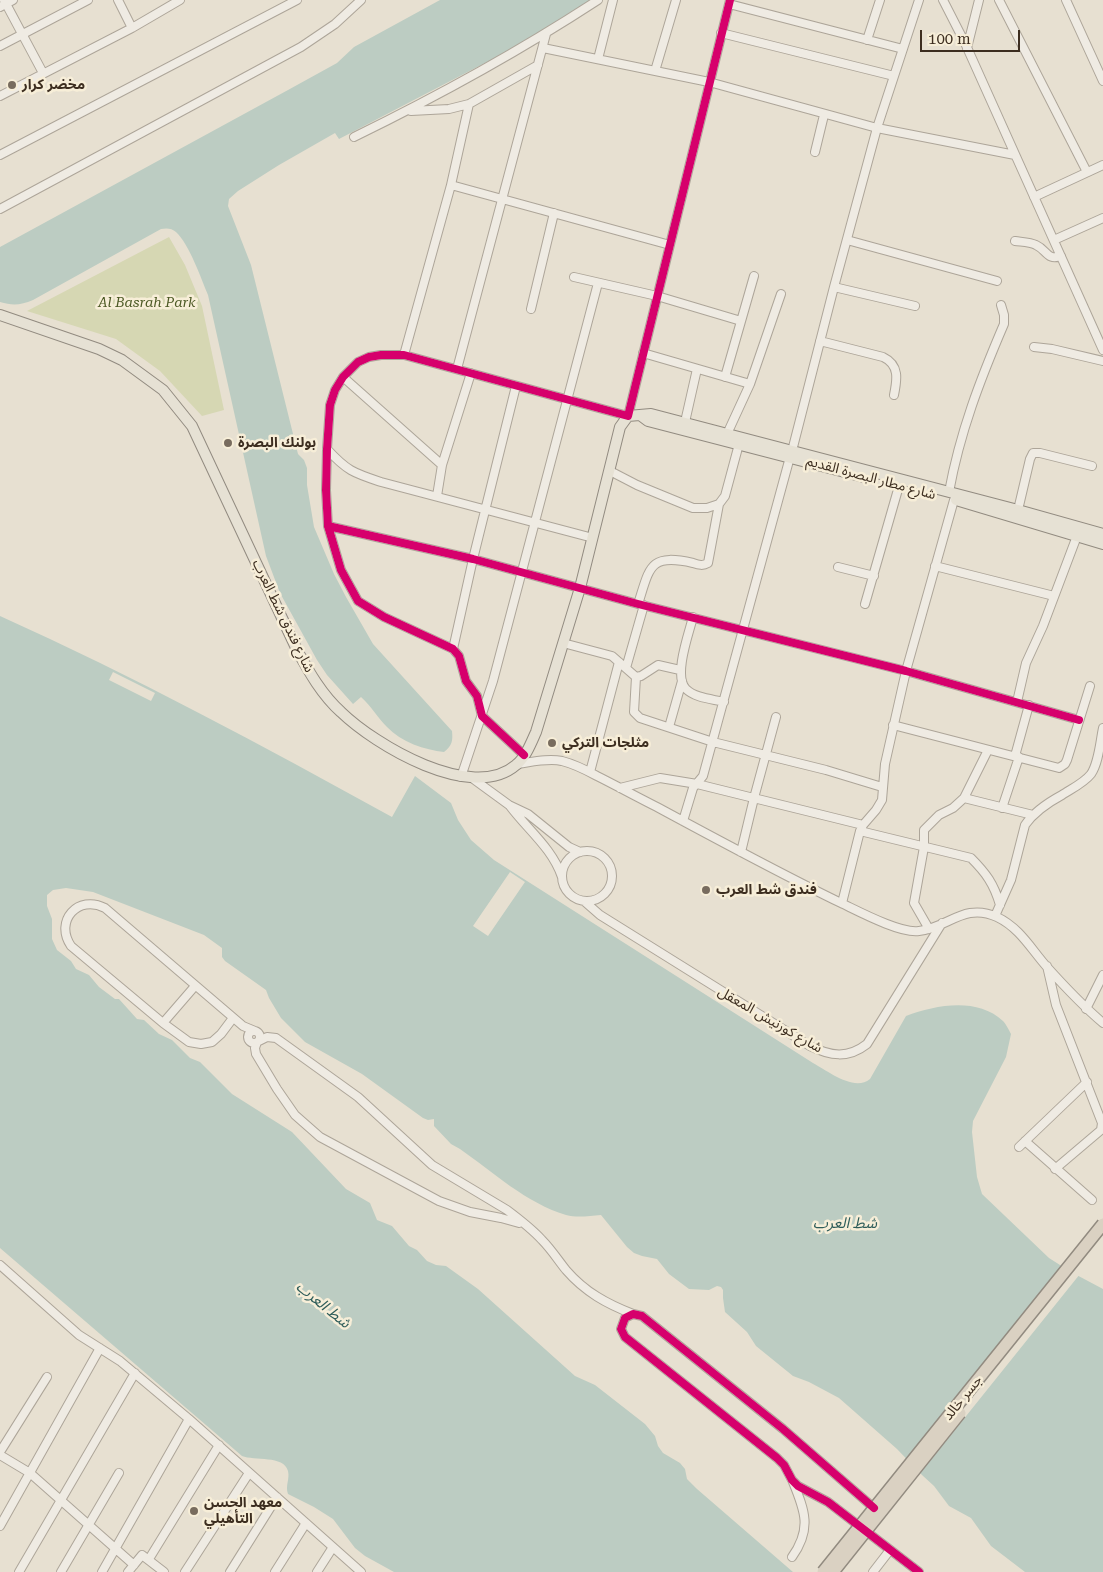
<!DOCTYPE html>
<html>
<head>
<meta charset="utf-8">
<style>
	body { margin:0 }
	#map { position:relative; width:1103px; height:1572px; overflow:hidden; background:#e7e0d1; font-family:"Roboto Serif",serif }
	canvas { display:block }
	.scale { position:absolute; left:920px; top:30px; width:100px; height:22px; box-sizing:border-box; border:2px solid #3d2e20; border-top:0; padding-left:6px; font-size:15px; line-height:18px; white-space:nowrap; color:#3d2e20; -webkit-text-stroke:4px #f7eed8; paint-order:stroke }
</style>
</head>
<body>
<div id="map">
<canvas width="1103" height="1572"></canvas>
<div class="scale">100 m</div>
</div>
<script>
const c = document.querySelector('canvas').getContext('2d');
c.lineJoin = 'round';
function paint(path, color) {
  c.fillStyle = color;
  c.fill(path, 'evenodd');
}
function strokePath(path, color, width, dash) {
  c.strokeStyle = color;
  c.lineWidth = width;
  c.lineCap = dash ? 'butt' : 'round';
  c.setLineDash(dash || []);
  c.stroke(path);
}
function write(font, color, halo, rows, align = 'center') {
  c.font = font + ' "Roboto Serif","Noto Sans Arabic",serif';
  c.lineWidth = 5;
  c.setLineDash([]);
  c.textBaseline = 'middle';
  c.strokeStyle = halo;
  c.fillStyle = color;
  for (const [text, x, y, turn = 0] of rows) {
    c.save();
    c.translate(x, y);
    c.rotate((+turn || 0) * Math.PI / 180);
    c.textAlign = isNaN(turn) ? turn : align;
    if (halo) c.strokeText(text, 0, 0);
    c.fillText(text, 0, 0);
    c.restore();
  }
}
paint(new Path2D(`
	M169 237 185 265 202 306 224 410 202 416 160 371 116 339 27 311Z`), '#d6d7b3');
paint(new Path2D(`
	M440 0H591L556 26 339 139 335 133 279 165 238 191 229 199 228 206 251 265 298 454 304 460 307 468V485L314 527 334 574 346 597 373 644 452 731C453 741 452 746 444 752 425 750 401 742 387 727 377 717 372 707 361 697L353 704 327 675 317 660 280 593 266 556 208 295C201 278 189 244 176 232 172 228 166 228 161 229L33 300C21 305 13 306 0 302V247L288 90 337 63 354 47Z
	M0 616C134 676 263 746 392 817L415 776 451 803 458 820 471 840 494 860 813 1063C828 1071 854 1092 870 1079L906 1016C936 1005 977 997 1003 1021 1006 1024 1009 1030 1011 1034L1006 1057 973 1121 972 1132 977 1177 982 1194 1049 1258 1071 1272 1103 1289V1572H1025L991 1546 971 1518 949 1506 934 1486 922 1475 897 1449 839 1398 809 1382 793 1376 756 1346 747 1332 725 1312 723 1298V1290L721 1287 717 1286 709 1290 689 1289 669 1274 657 1259 642 1256 634 1253 627 1247 601 1215C589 1216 577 1218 566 1215 526 1203 493 1172 460 1149L451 1144 434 1126V1119L428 1120 423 1118 362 1074 305 1042 281 1018 269 998 266 990 225 961 222 957V948L204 935 93 892 66 888 53 890 47 895V906L52 919V939L57 950 71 961 76 969 89 975 99 987 115 999H119L137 1019 144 1020 159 1034 172 1040 190 1058 200 1062 232 1094 292 1132 346 1189 370 1203 377 1220 392 1226 409 1246 417 1250 427 1261 436 1265 446 1266 478 1289 575 1376 595 1385 645 1424 655 1436 658 1446 663 1453 680 1463 685 1469 687 1479 697 1489 793 1572H394L365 1556 355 1548 333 1519 314 1507 288 1494C285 1486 290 1479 288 1471 284 1455 254 1461 242 1456L0 1248Z`), '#bcccc2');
paint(new Path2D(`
	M113 672 155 693 151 701 109 680Z
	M510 872 525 882 488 936 473 926Z
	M1063 1264 1080 1274 918 1476 905 1461Z`), '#e7e0d1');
const minor = new Path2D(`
	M4 0 43 73
	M118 0 132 28
	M943 0 965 43 1103 350
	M999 0 1087 172
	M1066 0 1103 81
	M729 4 903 49
	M0 7 13 0
	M721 33 894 76
	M867 40 880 0
	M0 46 88 0
	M543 48 709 82 877 128 1015 155
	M967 48 979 0
	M598 59 613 0
	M655 71 676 0
	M0 96 132 28 180 0
	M411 111 449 109 469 104 538 65
	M354 137C438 96 520 51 598 0
	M815 152 824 115
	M0 155 297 0
	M451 185 670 245
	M1034 197 1103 165
	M0 209 301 47 335 24 361 0
	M847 240 997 281
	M1054 240 1103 218
	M1015 241C1022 242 1030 242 1036 245 1047 250 1047 261 1061 256
	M574 277 657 296 741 321
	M834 287 915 306
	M531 309 554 213
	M820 341 883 357C900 365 897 380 894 395
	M1034 347 1052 349 1103 361
	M643 353 750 384
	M404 355 451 185 469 104
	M457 369 546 34
	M343 377 442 465
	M725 377 754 276
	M685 422 697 369
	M727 434 750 384 781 294
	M327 449C347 471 354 473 381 482L593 538
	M792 451 834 287 877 128 919 0
	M610 471 637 485 693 508H707L719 504 725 496 739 444
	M949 492C960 432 980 380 1004 324V315L1001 305
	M437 496 442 465 471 373
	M1018 510 1030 459 1033 453H1040L1092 466
	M328 526 473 559 638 604 906 671 1079 720
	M935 566 1054 596
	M838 567 874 576
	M638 604C650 567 649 553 693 563 699 565 703 566 708 563L719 504
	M865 604 899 486
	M693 617C689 633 673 676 686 689 695 698 712 699 724 702
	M563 643 612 656 636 677 634 712 640 718 713 742 826 770 882 787
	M453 649 473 559 516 386
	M626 668 644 605
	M636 677 641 676 658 665 680 670
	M1017 702 1026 663 1043 626 1077 536
	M893 725 1059 768 1065 764 1067 760 1090 686
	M669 727 682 681
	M524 755 482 716 477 696 466 681 459 656 453 649 384 617 358 601 341 570 328 526 326 490 327 449 330 405 335 390 343 377 358 362 369 357 381 355H404L628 416 730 0
	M1015 756 1029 705
	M517 764C532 762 548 758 562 761 574 764 586 770 597 776 617 786 637 797 657 807 718 840 779 873 841 903 858 911 901 934 919 931 948 928 964 902 997 917 1020 928 1031 949 1047 967 1065 987 1083 1006 1103 1023
	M590 772 619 662
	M461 777 493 681 598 283
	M472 778 509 805 528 814 569 847 580 852
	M620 788 660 778 697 784 863 825
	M964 798 1033 815
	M510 806C528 830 552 848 562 877
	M1002 808 1019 757
	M683 821 693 788 703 776 790 457
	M860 831 971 858C986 873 994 884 1000 905
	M562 876a25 25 0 1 1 50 0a25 25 0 1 1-50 0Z
	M741 852 754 798 776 717
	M584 901 600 915 810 1046C830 1056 848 1059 867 1044L942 923
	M842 903 860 831 863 825 876 810 882 800 885 764 906 671 954 500
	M995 916 1011 880 1025 825C1034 812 1049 802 1062 795 1071 789 1084 783 1091 774 1099 762 1100 742 1103 728
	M929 929 914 903 924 847V830L939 815 953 808 964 798 988 750
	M1047 966 1056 1005 1102 1123 1101 1130 1055 1169
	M1086 1009 1103 975
	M233 1018 221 1034 212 1042 201 1044 189 1042 163 1023 71 946C54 921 78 894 105 908L243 1026 255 1031
	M163 1023 195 986
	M248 1037a6 6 0 1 1 12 0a6 6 0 1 1-12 0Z
	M259 1041 267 1037 276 1038 358 1097 432 1165 507 1210C519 1219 532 1229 542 1240 551 1249 558 1260 566 1270 585 1292 607 1304 633 1314
	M257 1042 255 1048 256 1054 277 1089 295 1115 320 1137 439 1201 470 1212 501 1218 519 1223
	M1025 1141 1092 1200
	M1019 1147 1087 1082
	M0 1265 79 1335 120 1361 189 1419 361 1572
	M0 1452 47 1377
	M0 1455 30 1473 134 1565
	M874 1508 783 1429 642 1316 633 1314 625 1318 621 1329 625 1337 777 1458 784 1465 792 1480 798 1486 828 1502 919 1572
	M0 1526 100 1348
	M792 1557C812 1529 805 1511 793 1482
	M149 1559 219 1445
	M19 1572 135 1373
	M61 1572 119 1473
	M102 1572 189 1419
	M128 1572 142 1555 164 1572
	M185 1572 249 1473
	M230 1572 277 1497
	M275 1572 306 1523
	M317 1572 333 1547
	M873 1572 890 1550`);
const major = new Path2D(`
	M0 315 99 349 122 360 163 390 192 426 297 650C309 672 322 695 341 712 375 745 472 803 516 765 526 757 531 743 536 732L580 588 620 427 628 416 651 414 1018 510 1103 534
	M640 415 648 421 864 477
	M956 500 1103 544`);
strokePath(minor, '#ada599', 10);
strokePath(major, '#928b80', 12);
strokePath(minor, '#efebe3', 8);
strokePath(major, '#e6e1d4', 10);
const highwayBridge = new Path2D(`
	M823 1572 1103 1224
	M833 1572 960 1413`);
strokePath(highwayBridge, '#928b80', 14, []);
strokePath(highwayBridge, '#dad1c2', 11);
strokePath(new Path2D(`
	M328 526 473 559 638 604 906 671 1079 720
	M524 755 482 716 477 696 466 681 459 656 453 649 384 617 358 601 341 570 328 526 326 490 327 449 330 405 335 390 343 377 358 362 369 357 381 355H404L628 416 730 0
	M874 1508 783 1429 642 1316 633 1314 625 1318 621 1329 625 1337 777 1458 784 1465 792 1480 798 1486 828 1502 919 1572`), '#d6006c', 8);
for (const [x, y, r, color] of [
	[12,85,5,"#786c5e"],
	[228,443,5,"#786c5e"],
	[552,743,5,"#786c5e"],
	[706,890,5,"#786c5e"],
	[194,1511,5,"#786c5e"]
]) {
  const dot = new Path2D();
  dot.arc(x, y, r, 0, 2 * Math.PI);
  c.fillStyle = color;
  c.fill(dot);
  strokePath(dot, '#f7eed8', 2);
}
write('bold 14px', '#3d2e20', '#f7eed8', [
	["مخضر كرار",22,85],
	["بولنك البصرة",238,443],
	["مثلجات التركي",562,743],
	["فندق شط العرب",716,890],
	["معهد الحسن",204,1503],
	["التأهيلي",204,1519]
], 'left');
write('italic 14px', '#4d5a26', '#f7eed8', [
	["Al Basrah Park",147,303]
]);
write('14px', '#3d2e20', '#f7eed8', [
	["شارع مطار البصرة القديم",871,478,15],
	["شارع فندق شط العرب",283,616,64],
	["شارع كورنيش المعقل",770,1020,30],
	["جسر خالد",963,1398,-51]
]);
write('italic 15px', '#2f5d5a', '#f7eed8', [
	["شط العرب",845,1224],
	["شط العرب",323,1305,39]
]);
</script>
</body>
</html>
